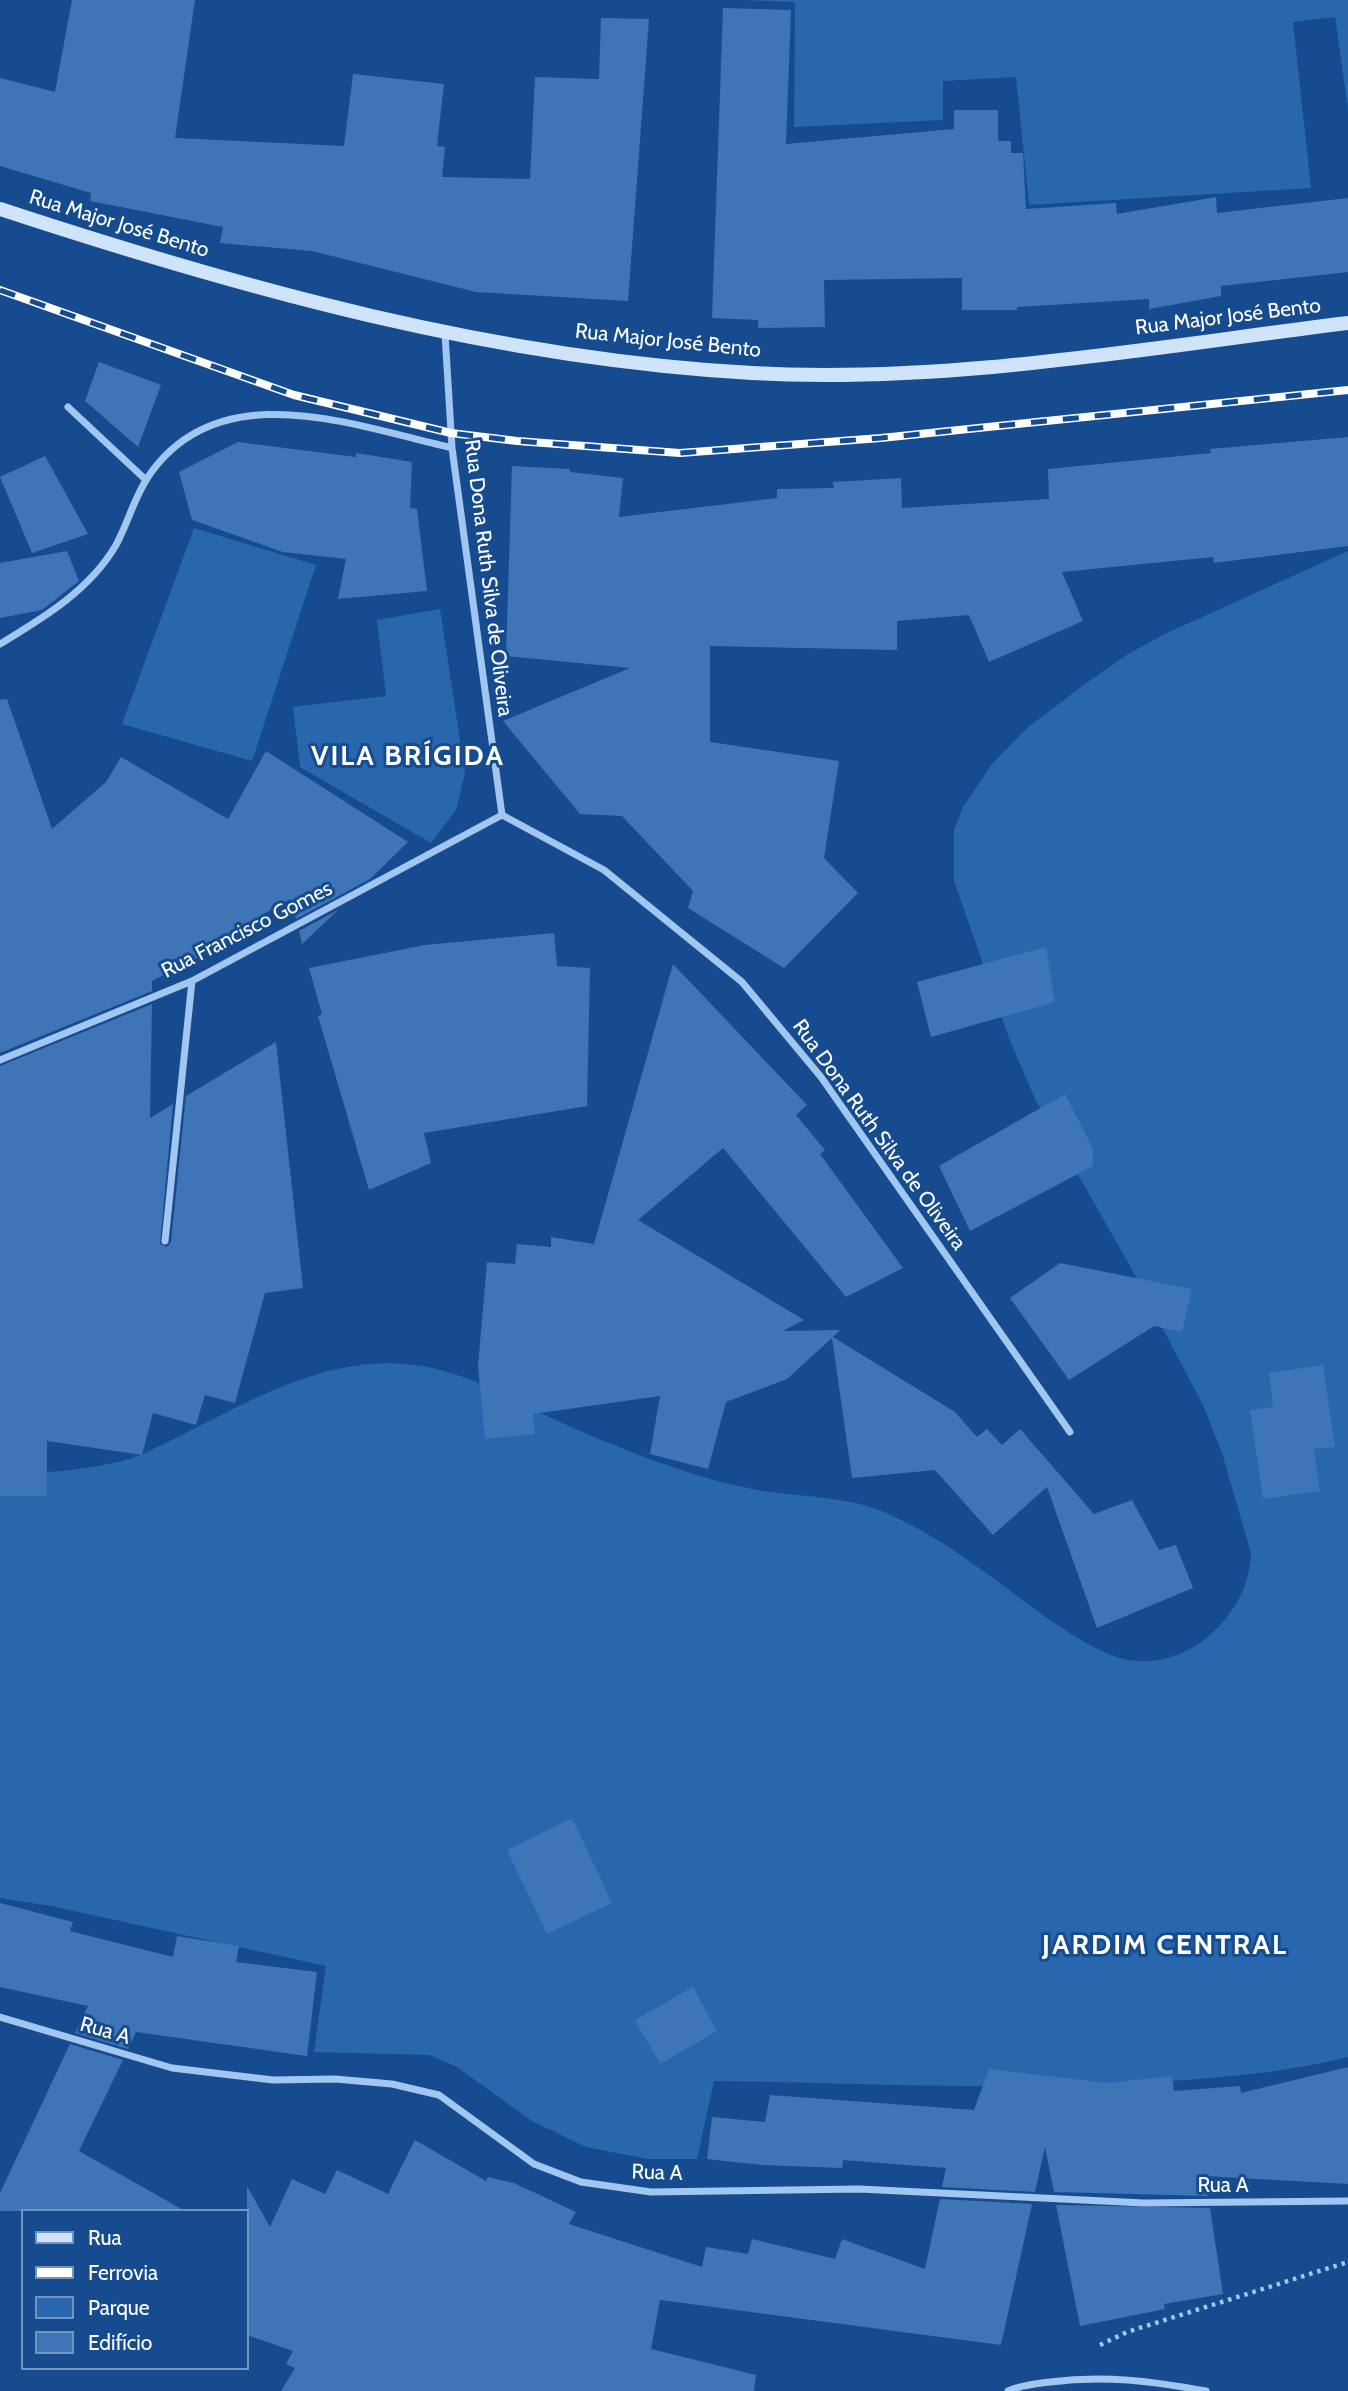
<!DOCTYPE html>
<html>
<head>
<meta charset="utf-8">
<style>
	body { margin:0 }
	#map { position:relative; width:1348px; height:2391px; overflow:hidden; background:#164c8f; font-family:Cabin,sans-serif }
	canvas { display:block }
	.legend { position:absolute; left:21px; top:2209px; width:228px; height:161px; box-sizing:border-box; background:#164c8f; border:2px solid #7394bc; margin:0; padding:9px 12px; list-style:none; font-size:21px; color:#fff }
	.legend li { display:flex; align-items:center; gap:14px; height:35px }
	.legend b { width:35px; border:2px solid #7394bc }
</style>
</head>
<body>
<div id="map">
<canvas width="1348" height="2391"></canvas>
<ul class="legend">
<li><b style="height:9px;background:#cfe3fb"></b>Rua</li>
<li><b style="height:9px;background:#fff"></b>Ferrovia</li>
<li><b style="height:19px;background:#2866ad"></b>Parque</li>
<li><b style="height:19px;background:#3e75b7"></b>Edifício</li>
</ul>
</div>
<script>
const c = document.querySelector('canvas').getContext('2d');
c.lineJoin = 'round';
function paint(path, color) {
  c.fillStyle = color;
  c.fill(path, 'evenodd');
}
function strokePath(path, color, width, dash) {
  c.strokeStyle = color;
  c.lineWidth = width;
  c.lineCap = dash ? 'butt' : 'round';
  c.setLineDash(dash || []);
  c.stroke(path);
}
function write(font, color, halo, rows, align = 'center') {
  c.font = font + ' Cabin,sans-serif';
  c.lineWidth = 6;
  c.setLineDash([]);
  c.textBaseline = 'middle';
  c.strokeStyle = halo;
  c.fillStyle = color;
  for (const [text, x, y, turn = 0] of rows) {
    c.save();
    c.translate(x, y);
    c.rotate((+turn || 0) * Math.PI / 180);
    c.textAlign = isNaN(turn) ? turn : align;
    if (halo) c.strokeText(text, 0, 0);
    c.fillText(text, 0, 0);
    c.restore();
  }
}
paint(new Path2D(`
	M740 0H1348V109L1335 17 1293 22 1311 188 1029 205 1016 77 943 81V120L794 127 795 2Z
	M194 528 316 565 252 761 122 724Z
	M1348 551V2057C1285 2073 1218 2078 1154 2082 1007 2091 860 2083 714 2081L697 2159H648L586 2147 532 2121 457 2067 429 2055 314 2052 326 1966 51 1906 0 1898V1447L7 1476C46 1472 111 1469 145 1453 228 1415 311 1356 406 1364 458 1368 504 1395 549 1417 605 1443 687 1476 747 1488 794 1498 846 1494 891 1515 918 1528 945 1543 969 1561 1010 1588 1089 1658 1136 1661 1195 1666 1250 1610 1251 1553L1222 1453 1203 1405 1130 1266 1036 1101 1010 1041 954 881V830L963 807 992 764 1027 728 1085 684 1128 654 1169 632Z
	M440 609 465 773 456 810 431 843 300 767 293 707 386 696 377 620Z`), '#2866ad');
paint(new Path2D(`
	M72 0H195L175 138 344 146 353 74 444 84 437 146 445 147 442 177 530 179 535 77 599 79 601 18 649 19 628 301 476 292 312 251 220 243 223 227 90 201 91 193 0 166V78L55 92Z
	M723 8 791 10 786 144 954 129V110H998V141H1011V153H1023L1026 209 1116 203 1117 214 1216 197 1217 213 1348 198V272L1221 286V296L1149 309V299L1017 307V310H962V278L824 280 825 327 758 328V320L712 318Z
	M99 362 161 385 138 447 85 401Z
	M1348 437V546L1214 563 1213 557 1062 572 1083 621 989 662 969 615 897 621V650L710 646V742L839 761 824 858 858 893 784 968 688 908 693 891 622 816 580 814 503 721 630 668 506 656 512 466 570 469V472L623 478 619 517 777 498V489L834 488 833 482 901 478 902 508 1049 499 1048 469 1211 453 1210 449Z
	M238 442 356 457V453L412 462 410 508 417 509 427 591 338 599 346 559 283 552 192 520 179 472Z
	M45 456 88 534 32 553 0 477Z
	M67 551 79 581 42 610 0 618V563Z
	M7 699 52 829 106 782 121 757 228 819 266 751 408 842 370 879 296 919 290 899 202 949 205 954 152 981V991L0 1053V700Z
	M338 910 302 944 299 931Z
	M554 933 557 966 590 968 587 1106 424 1133 431 1163 369 1190 318 1016 322 1014 309 968 425 945Z
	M1046 947 1055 1002 931 1037 917 982Z
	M673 964 807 1105 796 1115 825 1150 820 1154 903 1268 846 1297 723 1148 638 1220 804 1320 783 1331 840 1330 833 1337 955 1412 977 1437 987 1429 1002 1445 1020 1429 1094 1514 1132 1500 1159 1550 1176 1545 1193 1588 1097 1628 1047 1487 993 1535 935 1470 852 1478 832 1338 787 1379 726 1402 708 1469 650 1454 660 1396 533 1414 535 1434 485 1439 478 1366 487 1262 515 1264 517 1244 551 1247V1237L594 1244Z
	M152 1004 150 1118 173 1104 160 1244 167 1247 171 1242 186 1096 276 1042 303 1288 265 1293 235 1403 205 1395 196 1425 153 1413 142 1455 47 1441V1496H0V1066Z
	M1065 1094 1093 1149V1166L970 1231 939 1166Z
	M1060 1263 1192 1289 1182 1332 1154 1326 1069 1380 1010 1298Z
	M1323 1365 1335 1447 1314 1449 1320 1491 1263 1499 1250 1410 1273 1407 1269 1373Z
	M572 1818 612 1903 547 1934 507 1850Z
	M0 1903 73 1922 70 1931 173 1957 177 1936 239 1946 236 1962 317 1972 307 2056 136 2032 128 2049 75 2033 88 2006 0 1987Z
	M693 1987 717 2031 660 2064 635 2020Z
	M70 2044 123 2060 79 2151 185 2211H0V2193Z
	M1348 2067V2184L1205 2176 1208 2196 1054 2192 1045 2147 1035 2192 942 2187 946 2168 843 2160 842 2168 762 2165 707 2159 712 2117 765 2122 770 2095 974 2110 989 2069 1107 2083 1172 2076 1174 2091 1240 2086 1241 2093Z
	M415 2140 486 2181 488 2177 514 2183 576 2212 569 2224 702 2267 706 2247 748 2254 752 2239 835 2259 842 2239 925 2269 940 2199 1032 2204 1001 2345 660 2300 651 2349 756 2375 754 2391H281L295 2368 286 2364 293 2351 247 2335V2186L270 2227 292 2179 325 2194 337 2170 388 2194Z
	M1056 2205 1210 2208 1223 2294 1164 2304 1165 2309 1080 2326Z`), '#3e75b7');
strokePath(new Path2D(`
	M1100 2345 1127 2332 1348 2262`), '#a1c6f0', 4.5, [3.5, 5]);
strokePath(new Path2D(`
	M445 334 452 448 502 815 604 870 742 982 821 1077 1070 1432
	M68 407 146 480
	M0 644C43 618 90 590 116 545 128 523 134 498 148 477 218 373 352 425 452 448
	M0 1060 192 981 502 815
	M165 1241 192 981
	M0 2017 172 2068 273 2080 335 2079 392 2084 439 2095 534 2164 581 2182 651 2192 859 2189 1144 2203 1348 2201
	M1008 2391C1021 2385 1035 2384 1050 2382 1104 2375 1152 2381 1206 2391`), '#a1c6f0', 7);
strokePath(new Path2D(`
	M0 209C243 289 495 359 752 373 950 384 1152 347 1348 323`), '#cfe3fb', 14);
const rail = new Path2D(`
	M0 290 294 395 451 433 517 441 680 453 881 438 1348 390`);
strokePath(rail, '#fff', 8);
strokePath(rail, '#164c8f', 5, [16]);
write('21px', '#fff', '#164c8f', [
	["Rua Major José Bento",119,224,17],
	["Rua Major José Bento",1228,317,-7],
	["Rua Major José Bento",668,341,6],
	["Rua Dona Ruth Silva de Oliveira",488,578,83],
	["Rua Francisco Gomes",247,930,-27],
	["Rua Dona Ruth Silva de Oliveira",879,1135,54],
	["Rua A",105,2031,16],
	["Rua A",657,2173,2],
	["Rua A",1223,2186]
]);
c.letterSpacing = '2px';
write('bold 28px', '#fff', '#164c8f', [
	["VILA BRÍGIDA",408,757],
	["JARDIM CENTRAL",1165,1946]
]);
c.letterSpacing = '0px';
</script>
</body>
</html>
